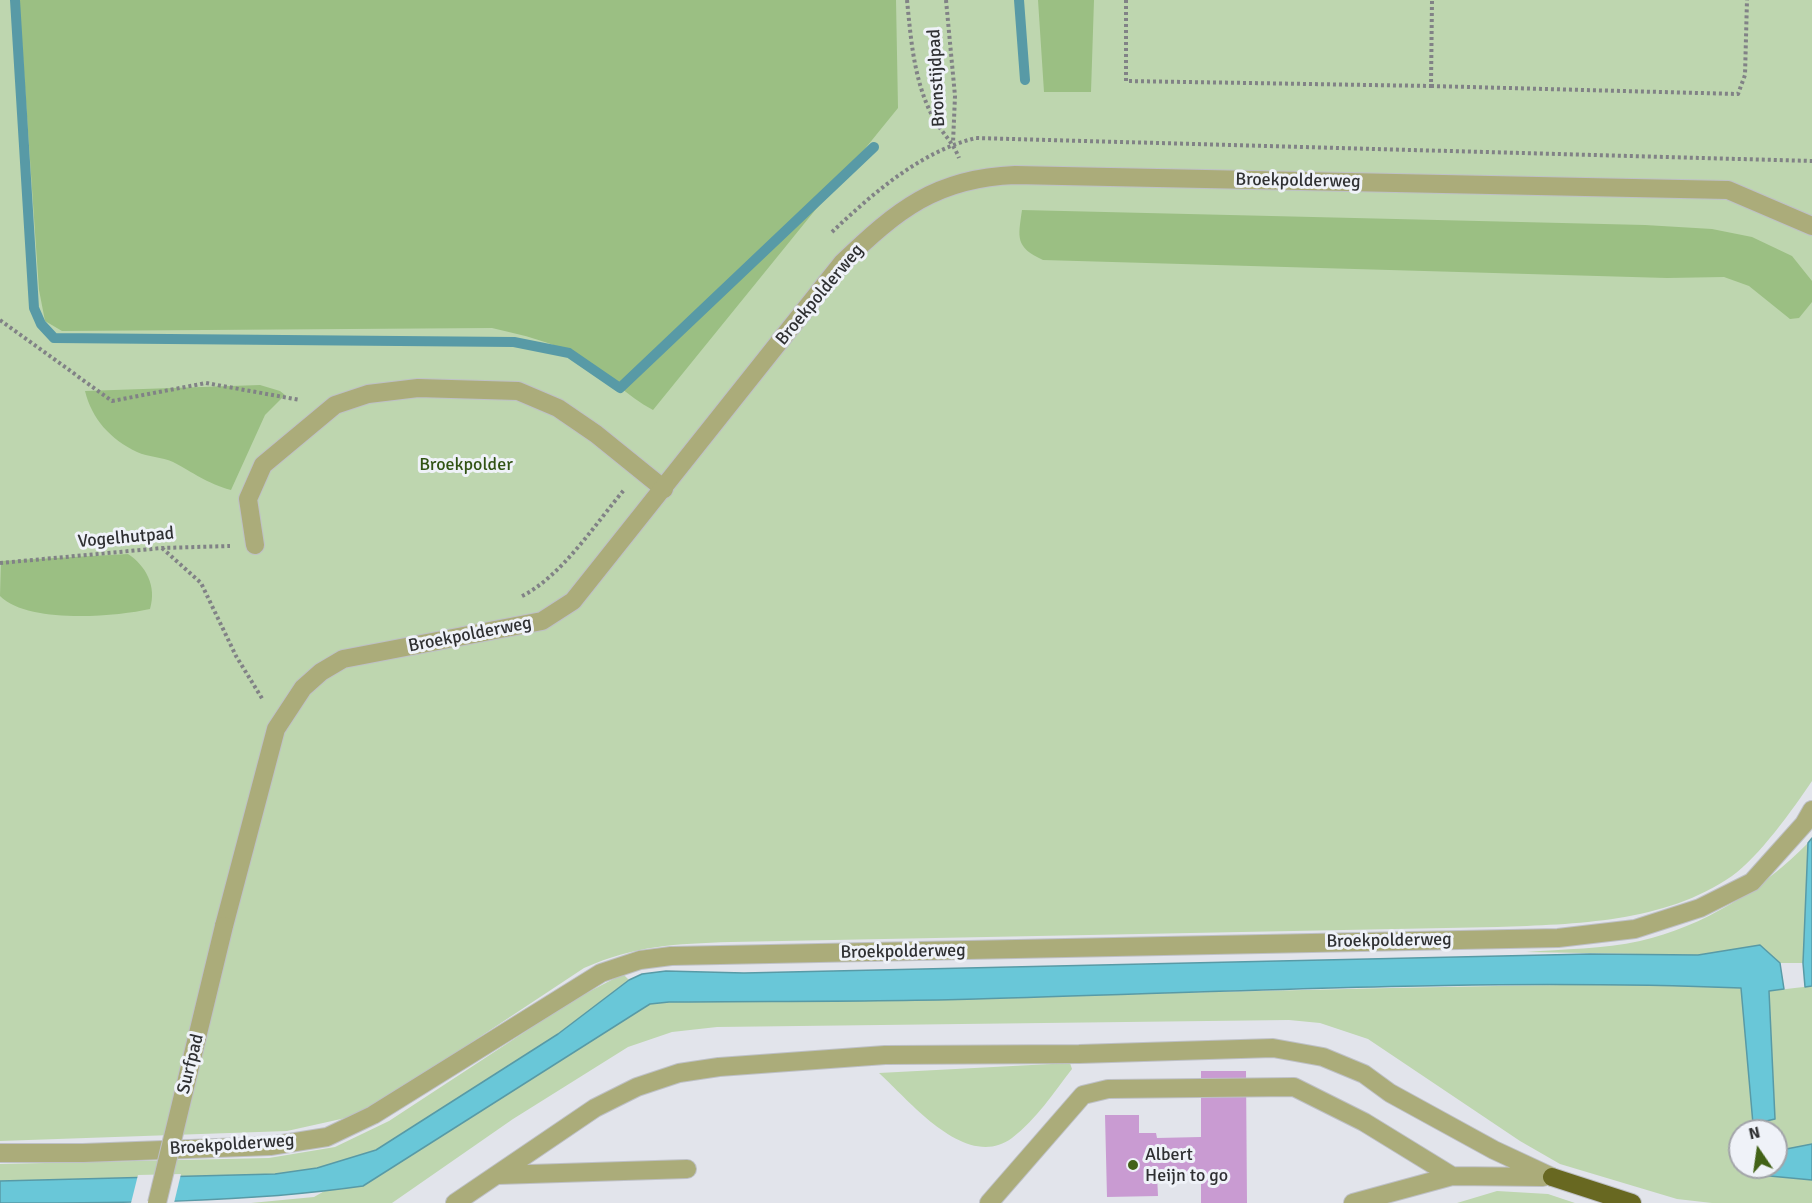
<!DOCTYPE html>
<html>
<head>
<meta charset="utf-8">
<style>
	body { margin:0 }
	#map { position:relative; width:1812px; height:1203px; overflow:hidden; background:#e2e4eb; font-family:Signika,sans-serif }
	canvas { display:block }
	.north { position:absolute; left:1728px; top:1119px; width:60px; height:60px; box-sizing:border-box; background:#eff2f8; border:2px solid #a2a4a9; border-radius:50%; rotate:347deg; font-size:16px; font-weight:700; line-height:24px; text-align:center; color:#2f3032 }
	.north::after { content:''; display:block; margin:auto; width:21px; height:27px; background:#426217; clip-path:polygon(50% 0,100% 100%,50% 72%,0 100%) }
</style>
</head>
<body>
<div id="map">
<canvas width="1812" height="1203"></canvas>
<div class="north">N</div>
</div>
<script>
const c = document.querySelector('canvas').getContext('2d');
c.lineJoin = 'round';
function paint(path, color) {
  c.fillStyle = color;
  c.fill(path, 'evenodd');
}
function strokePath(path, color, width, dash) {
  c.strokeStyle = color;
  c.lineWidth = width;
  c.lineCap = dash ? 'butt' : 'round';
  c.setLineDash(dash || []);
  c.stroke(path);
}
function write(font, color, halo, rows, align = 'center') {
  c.font = font + ' Signika,sans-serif';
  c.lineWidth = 6;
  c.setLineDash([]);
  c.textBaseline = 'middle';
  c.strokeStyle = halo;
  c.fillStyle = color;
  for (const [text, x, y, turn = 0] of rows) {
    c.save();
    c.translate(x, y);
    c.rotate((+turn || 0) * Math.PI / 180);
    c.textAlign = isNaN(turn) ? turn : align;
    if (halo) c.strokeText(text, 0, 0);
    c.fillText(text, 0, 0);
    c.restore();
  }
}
paint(new Path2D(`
	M0 0H1812V781C1794 808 1758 858 1732 876 1664 923 1576 924 1497 927L731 942C674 944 637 945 584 968L380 1103 350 1117 287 1131 0 1141Z
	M1808 843 1803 963H1780L1760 945 1698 955 1526 952C1564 949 1603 949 1640 941 1703 927 1764 888 1808 843Z
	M623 974 629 980 558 1034 376 1150 317 1168 275 1174 0 1181V1164L269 1158 335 1147 389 1121 575 999Z
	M1631 984 1742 988 1753 1123 1775 1119 1769 991 1812 986V1144L1776 1151V1131H1740V1167H1757L1759 1175 1812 1180V1203H1712L1677 1199 1560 1164 1520 1141 1368 1039 1320 1023 1289 1020 717 1027 672 1032 628 1047 513 1119 392 1203H251L314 1197 650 1004 669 1002C990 999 1310 988 1631 984Z
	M1070 1063 1072 1069C1054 1092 1036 1120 1012 1138 966 1172 909 1100 879 1073Z
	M1497 1191 1548 1194 1575 1203H1457Z`), '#bed6af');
paint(new Path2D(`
	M19 0H896L898 108 653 410C627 396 606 374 581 358 553 342 523 335 492 328L62 331 45 321 39 290Z
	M1038 0H1094L1091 92H1044Z
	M1022 210 1645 225 1712 229 1752 237 1792 256 1812 281V302L1799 318 1790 319 1749 286 1724 277 1667 278 1043 260C1015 247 1018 238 1022 210Z
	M260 385 280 391 285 395 265 415 231 490C206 483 194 473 173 462 162 457 148 457 137 452 110 439 92 419 85 391Z
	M128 554C146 566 157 586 150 609 114 617 28 624 0 596L1 561Z`), '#9bbf83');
const water = new Path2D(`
	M1812 838V986L1805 987 1803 963 1808 843Z
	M1760 945 1780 963 1784 989 1769 991 1775 1119 1753 1124 1741 988C1486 978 1231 992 976 999 874 1002 771 1001 669 1002L650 1004 642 1009 363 1186C244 1203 121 1203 0 1203V1181L275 1174 317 1168 376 1150 558 1034 629 980 642 974 666 971 744 973 1590 954 1698 955Z
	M1812 1144V1180L1759 1175 1757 1167H1776V1151Z`);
paint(water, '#69c7d8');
strokePath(water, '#589aa6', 1.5);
paint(new Path2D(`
	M181 1174 174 1203H131L138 1175Z`), '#e2e4eb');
strokePath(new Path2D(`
	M15 0 34 308 41 324 54 338 514 342 569 353 620 388 874 147
	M1019 0 1025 80`), '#589aa6', 10);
paint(new Path2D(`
	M1201 1071H1246L1247 1203H1201V1175H1157L1158 1196 1107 1197 1105 1115H1139V1133H1156L1157 1138 1201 1137Z`), '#c99bd2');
const service = new Path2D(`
	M255 545 248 499 263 465 335 405 368 394 418 388 518 391 558 408 596 434 664 489
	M498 1175 687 1169
	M455 1203 595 1108 637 1087 679 1073 719 1067 885 1055 1079 1054 1273 1048 1323 1057 1364 1074 1390 1093 1494 1150 1552 1177
	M989 1203 1083 1095 1108 1089 1294 1087 1364 1122 1452 1176
	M1353 1203 1452 1176 1543 1177`);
const minor = new Path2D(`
	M224 926 276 729 303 688 321 672 343 659 542 621 573 601 842 263C897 210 936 178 1015 175L1728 190 1812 226
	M0 1153H83L270 1146 327 1137 373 1115 601 973 640 960 671 956 1558 938 1635 929 1700 908 1752 882 1804 824 1812 810`);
const motorway = new Path2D(`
	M1552 1177 1632 1203`);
strokePath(service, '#bec0c6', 20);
strokePath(minor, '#bec0c6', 20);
strokePath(motorway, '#bec0c6', 20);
strokePath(new Path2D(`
	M907 0C911 40 914 83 934 119 942 133 953 142 959 158
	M946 0 955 96 953 143
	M1126 0V81L1431 86 1432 0
	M1431 86 1738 94 1745 75 1747 0
	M832 232C872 194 921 151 976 138L1812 161
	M0 320 112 401 206 383 300 400
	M162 548 201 583 236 656 263 700
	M0 563 162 548 230 546
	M522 596C561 577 596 523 624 490`), '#818286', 4, [3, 3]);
strokePath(service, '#abac7a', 18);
strokePath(minor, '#abac7a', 18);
strokePath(motorway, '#686821', 18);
const minorBridge = new Path2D(`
	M157 1203 224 926`);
strokePath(minorBridge, '#bec0c6', 20, []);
strokePath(minorBridge, '#abac7a', 18);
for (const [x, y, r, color] of [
	[1133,1165,6,"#426217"]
]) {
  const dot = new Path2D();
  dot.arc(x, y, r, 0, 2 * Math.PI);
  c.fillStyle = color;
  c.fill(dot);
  strokePath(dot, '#eff2f8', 2);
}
write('18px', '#2f3032', '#eff2f8', [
	["Bronstijdpad",937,78,-93],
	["Broekpolderweg",1298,181,1],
	["Broekpolderweg",820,295,-50],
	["Vogelhutpad",126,538,-5],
	["Broekpolderweg",470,635,-11],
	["Broekpolderweg",1389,941,-1],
	["Broekpolderweg",903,952,-1],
	["Surfpad",191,1064,-76],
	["Broekpolderweg",232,1145,-4]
]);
write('18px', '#315314', '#eff2f8', [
	["Broekpolder",466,465]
]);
write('18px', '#2f3032', '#eff2f8', [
	["Albert",1145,1155],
	["Heijn to go",1145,1176]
], 'left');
</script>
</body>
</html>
